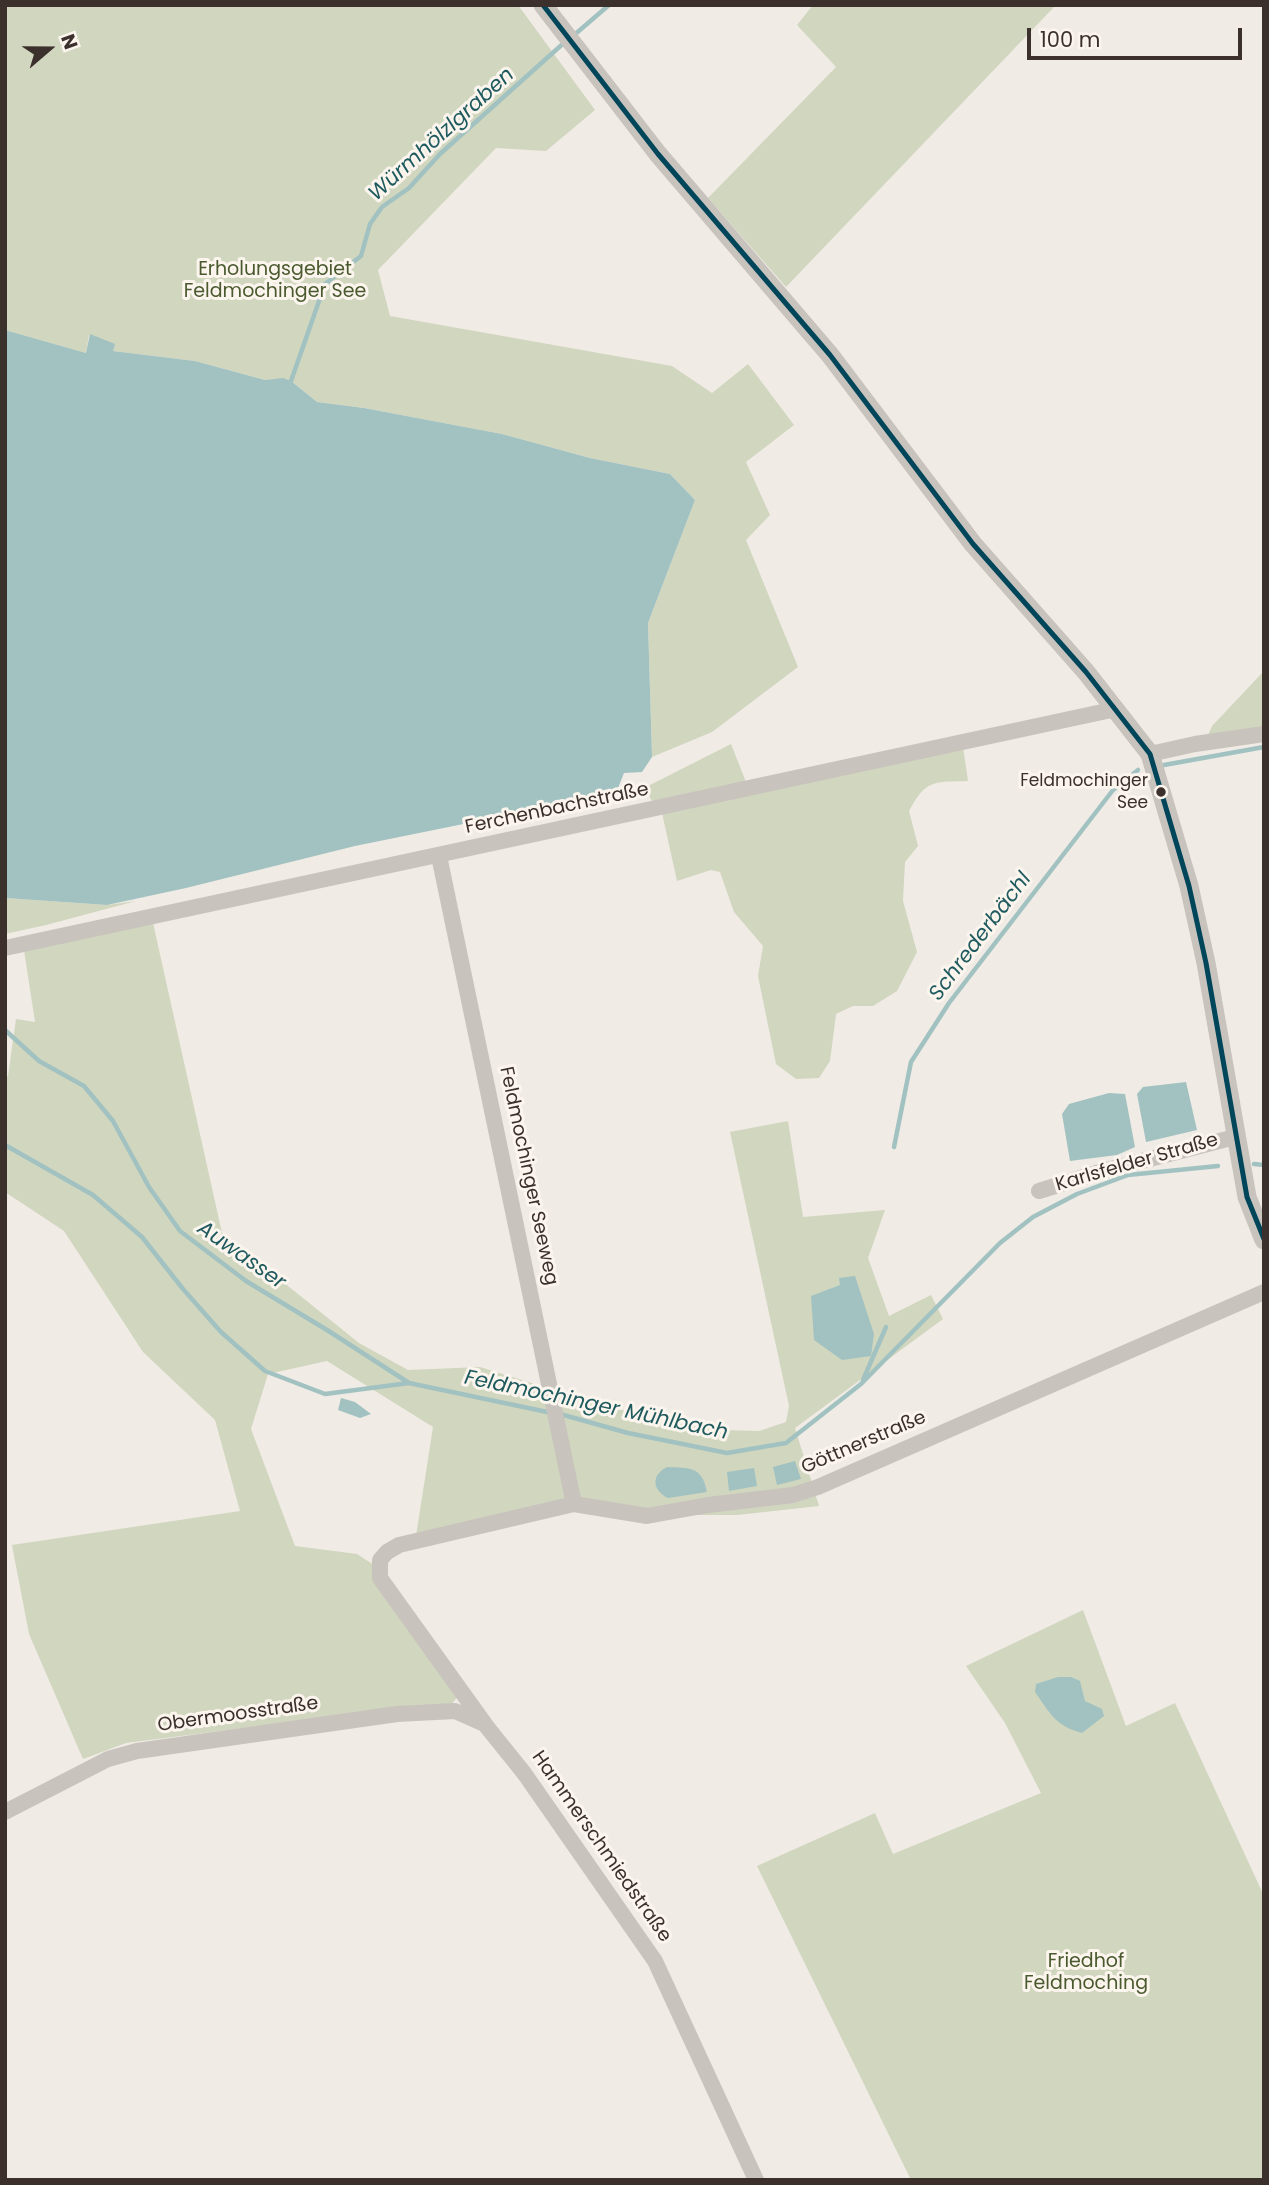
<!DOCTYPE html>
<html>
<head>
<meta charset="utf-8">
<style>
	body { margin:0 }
	#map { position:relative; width:1269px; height:2185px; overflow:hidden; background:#f0ebe5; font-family:Poppins,sans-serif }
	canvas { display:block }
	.frame { position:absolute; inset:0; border:7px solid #3b302b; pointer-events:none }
	.north { position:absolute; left:14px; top:14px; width:70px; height:70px; -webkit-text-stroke:5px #fbf5ee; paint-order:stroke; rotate:70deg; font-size:19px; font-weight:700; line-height:28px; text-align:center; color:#3b302b }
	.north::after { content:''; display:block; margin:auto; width:24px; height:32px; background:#3b302b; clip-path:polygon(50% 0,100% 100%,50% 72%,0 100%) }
	.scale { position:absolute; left:1027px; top:28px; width:215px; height:32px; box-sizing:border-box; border:4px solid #3b302b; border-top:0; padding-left:9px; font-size:21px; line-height:24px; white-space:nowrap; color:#3b302b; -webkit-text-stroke:5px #fbf5ee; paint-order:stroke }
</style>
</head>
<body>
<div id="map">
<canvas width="1269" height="2185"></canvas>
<div class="frame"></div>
<div class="north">N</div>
<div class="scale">100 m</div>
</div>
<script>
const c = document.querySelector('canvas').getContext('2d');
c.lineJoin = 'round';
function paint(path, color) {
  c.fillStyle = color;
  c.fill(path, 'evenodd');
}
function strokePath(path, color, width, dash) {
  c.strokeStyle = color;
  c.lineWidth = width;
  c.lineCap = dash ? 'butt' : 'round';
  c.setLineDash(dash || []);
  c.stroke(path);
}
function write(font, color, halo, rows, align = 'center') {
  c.font = font + ' Poppins,sans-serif';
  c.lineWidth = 6;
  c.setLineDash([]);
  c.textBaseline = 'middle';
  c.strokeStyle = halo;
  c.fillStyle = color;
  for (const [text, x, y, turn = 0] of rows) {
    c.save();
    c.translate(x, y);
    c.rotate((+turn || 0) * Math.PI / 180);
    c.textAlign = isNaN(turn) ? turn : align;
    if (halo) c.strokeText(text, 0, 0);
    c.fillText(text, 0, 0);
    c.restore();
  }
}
paint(new Path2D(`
	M5 5H518L595 110 546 151 496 148 378 270 390 316 672 366 712 393 748 364 794 425 746 462 770 515 746 540 798 667 712 732 652 757 648 623 695 500 670 474 590 458 502 434 364 408 317 402 291 381 283 379 265 380 195 361 113 351 89 335 86 353 5 330Z
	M813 5H1056L786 287 708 198 836 67 797 25Z
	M1264 671V731L1206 740 1212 726Z
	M962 740 968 781C934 782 926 779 909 811L918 846 905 862 903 901 917 952 897 991 873 1006H853L836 1014 830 1061 819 1078 796 1079 776 1064 758 976 763 946 734 912 720 872 711 870 677 881 662 813 650 798 648 786 731 744 748 787Z
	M5 898 107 905 136 901 46 925 5 934Z
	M153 923 222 1233 359 1343 408 1370 480 1367 602 1405 669 1422 722 1430 759 1431 786 1422 789 1406 730 1132 788 1121 803 1217 885 1210 868 1258 889 1316 931 1295 943 1319 795 1428 819 1506 737 1515H650L575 1502 416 1536 433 1427 327 1361 268 1374 251 1429 295 1546 357 1554 377 1567 458 1696 451 1705 314 1719 126 1743 83 1759 29 1634 12 1545 240 1511 215 1420 143 1352 64 1231 5 1192V1079L8 1076 16 1019 35 1022 24 950Z
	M1083 1610 1126 1726 1175 1703 1264 1896V2180H911L757 1866 875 1813 893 1854 1041 1793 1005 1723 966 1666Z`), '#d1d6bf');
paint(new Path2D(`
	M5 330 86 353 90 334 115 344 113 351 195 361 265 380 283 378 291 381 317 402 364 408 502 434 590 458 670 474 695 500 648 623 652 757 642 772 624 773 616 793 355 846 186 888 107 905 5 898Z
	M1186 1082 1197 1130 1146 1142 1137 1094 1143 1087Z
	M1109 1093 1125 1094 1135 1147 1117 1155 1070 1161 1062 1114 1069 1104Z
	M855 1276 874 1334 871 1356 842 1360 814 1340 811 1296 840 1285 839 1278Z
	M341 1398 355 1402 371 1414 360 1418 338 1410Z
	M795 1461 801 1479 777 1485 773 1467Z
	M667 1467C690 1468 702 1466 707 1492L668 1498C652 1490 651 1475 667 1467Z
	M754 1468 757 1486 729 1491 727 1472Z
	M1058 1677H1071L1080 1681 1085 1701 1102 1709 1104 1716 1082 1733C1055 1726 1050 1713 1035 1692L1036 1684Z`), '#a1c2c1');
strokePath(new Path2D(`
	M573 36 609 5
	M291 381 325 284 361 256 370 224 382 207 409 188 440 154 566 41
	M1164 765 1264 747
	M5 1030 39 1061 84 1086 113 1121 149 1187 180 1231 246 1281 327 1330 409 1383
	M5 1145 93 1195 142 1237 183 1289 221 1332 265 1371 325 1394 409 1383 552 1413
	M894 1147 911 1062 949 1003 1113 790 1138 770
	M1254 1164 1264 1165
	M863 1380 886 1327
	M560 1414 628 1433 727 1453 786 1443 861 1384 1000 1243 1033 1217 1077 1194 1128 1175 1218 1166`), '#a1c2c1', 4.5);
strokePath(new Path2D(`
	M1150 754 1195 744 1264 734
	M439 856 574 1504
	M5 948 1116 709
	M1039 1191 1103 1171 1235 1137
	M5 1812 108 1759 137 1751 397 1714 455 1711 482 1723
	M756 2180 655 1961 524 1773 487 1727 380 1578V1560L387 1552 399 1545 574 1504 647 1516 708 1505 793 1495 818 1487 1264 1292`), '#c9c3be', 16);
strokePath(new Path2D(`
	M543 5 658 154 830 355 973 544 1086 672 1150 754 1189 886 1206 963 1247 1197 1264 1240`), '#c9c3be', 19);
strokePath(new Path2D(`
	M543 5 658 154 830 355 973 544 1086 672 1150 754 1189 886 1206 963 1247 1197 1264 1239`), '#00465a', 5);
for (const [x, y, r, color] of [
	[1161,792,6,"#3b302b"]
]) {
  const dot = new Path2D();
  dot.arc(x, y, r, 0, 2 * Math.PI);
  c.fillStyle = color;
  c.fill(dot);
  strokePath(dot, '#fbf5ee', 2.5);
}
write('17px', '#3b302b', '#fbf5ee', [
	["Feldmochinger",1148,782],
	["See",1148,804]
], 'right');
write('19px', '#4a5a2e', '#fbf5ee', [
	["Erholungsgebiet",275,270],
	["Feldmochinger See",275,292],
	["Friedhof",1086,1962],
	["Feldmoching",1086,1984]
]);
write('19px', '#3b302b', '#fbf5ee', [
	["Ferchenbachstraße",557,809,-12],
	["Karlsfelder Straße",1137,1163,-16],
	["Feldmochinger Seeweg",528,1176,78],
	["Göttnerstraße",864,1443,-23],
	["Obermoosstraße",238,1715,-8],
	["Hammerschmiedstraße",601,1847,55]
]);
write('italic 21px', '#1f5a5e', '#fbf5ee', [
	["Würmhölzlgraben",442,135,-42],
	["Schrederbächl",981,937,-53],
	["Auwasser",241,1256,35],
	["Feldmochinger Mühlbach",596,1406,12]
]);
</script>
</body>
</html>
